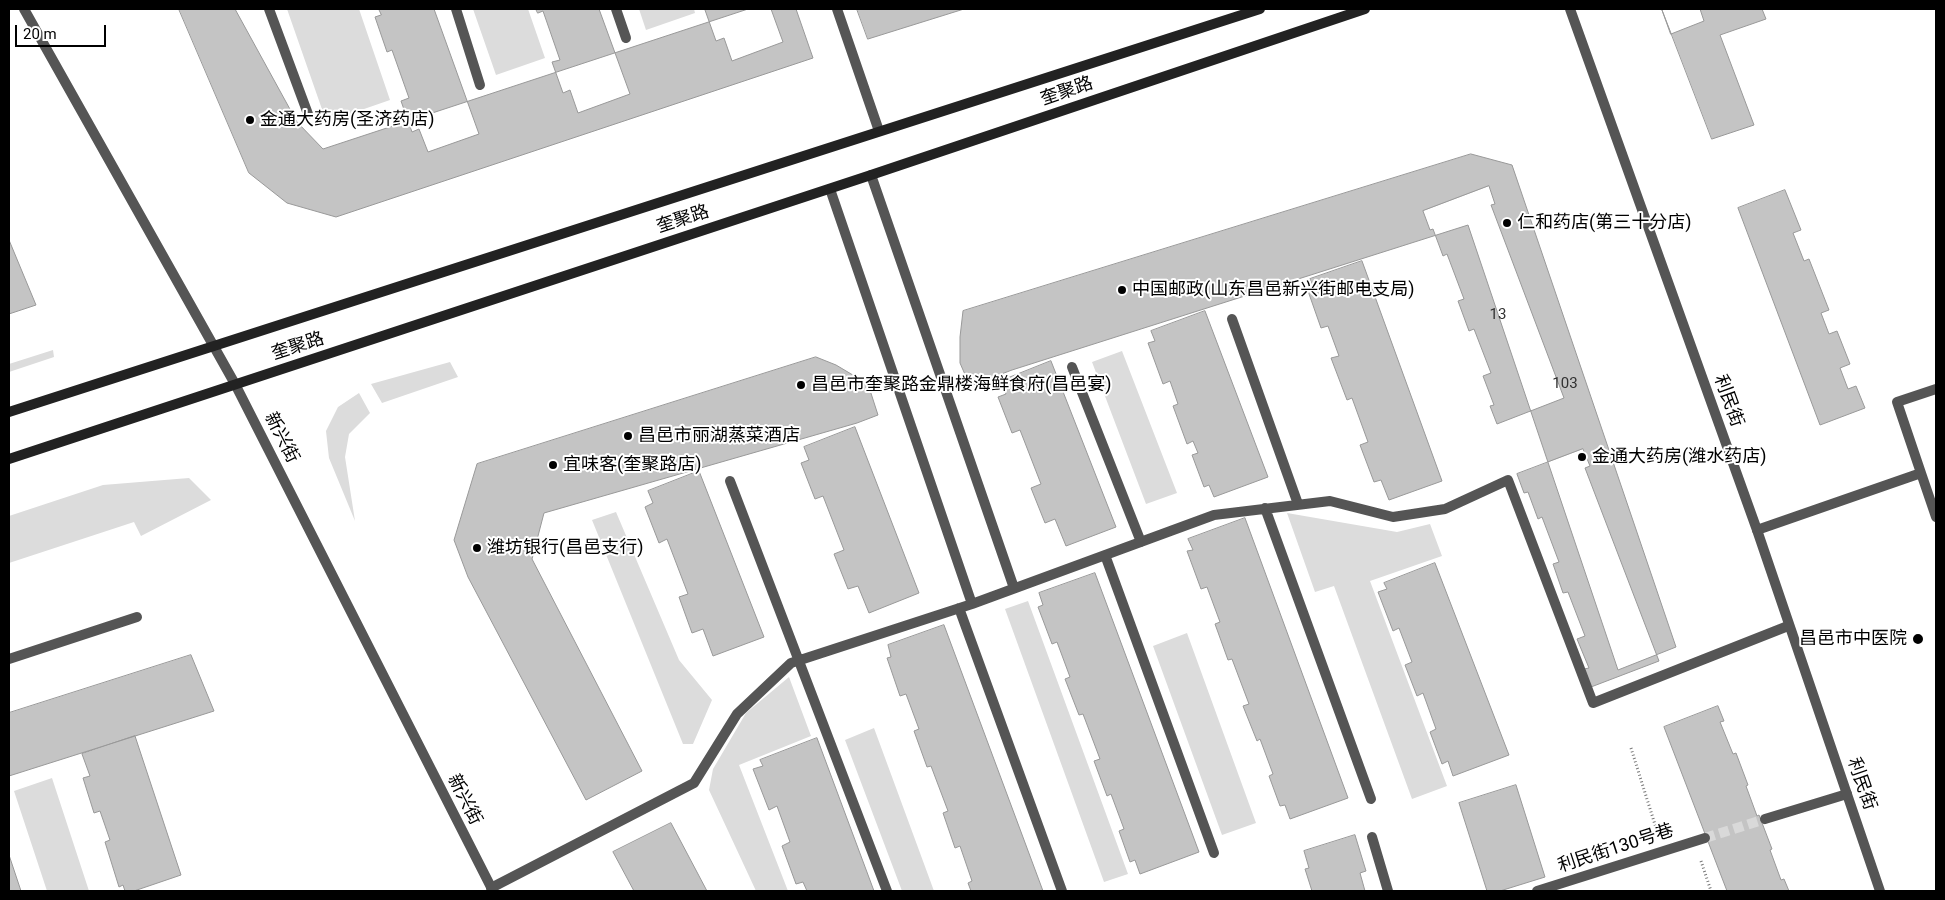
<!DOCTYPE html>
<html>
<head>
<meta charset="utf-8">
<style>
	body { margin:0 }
	#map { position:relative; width:1945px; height:900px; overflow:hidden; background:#fff; font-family:Roboto,sans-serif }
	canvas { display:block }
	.frame { position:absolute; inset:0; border:10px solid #000; pointer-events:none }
	.scale { position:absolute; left:15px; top:25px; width:91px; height:22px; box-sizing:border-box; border:2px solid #000; border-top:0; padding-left:6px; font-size:15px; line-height:18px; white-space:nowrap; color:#000; -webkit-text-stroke:4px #fff; paint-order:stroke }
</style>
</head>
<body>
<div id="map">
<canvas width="1945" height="900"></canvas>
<div class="frame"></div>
<div class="scale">20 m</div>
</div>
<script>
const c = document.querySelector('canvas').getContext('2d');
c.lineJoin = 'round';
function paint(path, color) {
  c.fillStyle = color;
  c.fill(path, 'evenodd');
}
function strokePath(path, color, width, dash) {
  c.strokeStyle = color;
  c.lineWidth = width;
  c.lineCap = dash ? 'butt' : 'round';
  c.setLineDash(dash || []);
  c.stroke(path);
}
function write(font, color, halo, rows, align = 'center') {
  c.font = font + ' Roboto,"Noto Sans SC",sans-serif';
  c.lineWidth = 4;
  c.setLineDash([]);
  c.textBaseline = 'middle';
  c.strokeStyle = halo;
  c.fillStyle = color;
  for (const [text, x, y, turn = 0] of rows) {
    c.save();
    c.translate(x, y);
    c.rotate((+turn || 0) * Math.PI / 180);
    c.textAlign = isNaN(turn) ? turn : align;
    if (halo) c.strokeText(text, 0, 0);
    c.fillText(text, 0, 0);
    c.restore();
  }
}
paint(new Path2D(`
	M287 9H359L390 100 341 117 324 115Z
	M473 9H528L545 58 496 75Z
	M639 9H694L695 13 646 30Z
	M53 350 54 357 9 372V364Z
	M1122 351 1177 493 1146 504 1092 362Z
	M450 362 458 377 382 403 371 384Z
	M359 393 370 413 349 434 345 457 355 521 329 458 326 431 338 407Z
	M189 478 211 500 141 536 134 522 9 563V516L103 485Z
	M616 512 679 660 712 700 693 744H683L592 520Z
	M1287 513 1397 532 1430 524 1442 556 1370 581 1447 786 1412 799 1334 586 1315 592Z
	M1028 601 1128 874 1104 882 1005 609Z
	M1187 633 1256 823 1222 835 1153 646Z
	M789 677 811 736 739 765 788 891H756L709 790 713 769 746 713Z
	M874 728 934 891H902L845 740Z
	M52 778 89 891H47L14 791Z`), '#dcdcdc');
const building = new Path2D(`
	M179 9H235L297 122 323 149 748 9H796L813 58 336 217 287 203 249 173Z
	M379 9H434L479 134 428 152 419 129 412 132 401 101 409 98 392 50 387 52 375 17 381 15Z
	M536 9H599L630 94 578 113 570 90 563 93 552 62 560 60 543 11 538 13Z
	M710 9H771L783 42 732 61 724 38 716 41 705 10Z
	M857 9H964L868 39Z
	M1662 9H1762L1766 19 1720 35 1754 125 1712 139Z
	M1662 9H1700L1704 21 1671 34Z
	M1471 154 1512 165 1676 647 1618 670 1468 225 1012 370 970 386 960 363V337L963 311Z
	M1489 186 1495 204 1491 205 1564 398 1497 424 1490 406 1494 405 1483 376 1491 373 1474 329 1469 331 1458 301 1464 299 1447 254 1443 256 1433 229 1430 230 1423 211Z
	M1785 190 1801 230 1793 233 1804 261 1809 259 1829 310 1821 313 1829 334 1837 331 1850 364 1840 368 1848 389 1856 386 1865 408 1820 425 1738 208Z
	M9 240 36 305 9 314Z
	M1362 261 1442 481 1389 500 1381 480 1374 482 1360 445 1368 442 1352 398 1347 400 1331 358 1339 356 1328 326 1321 328 1308 291 1314 289 1310 279Z
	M1205 311 1268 477 1214 497 1209 485 1204 487 1192 455 1198 453 1193 441 1187 444 1173 406 1178 404 1170 381 1163 384 1148 343 1155 341 1151 331Z
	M816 357 836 365 868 384 878 415 857 423 544 513 532 559 642 771 586 800 468 577 454 540 477 464Z
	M1051 361 1116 527 1066 546 1055 519 1045 523 1031 488 1041 484 1020 430 1012 433 998 397 1006 394 1001 381Z
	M855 427 919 593 869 613 858 586 848 589 834 554 844 550 823 496 815 499 801 463 809 460 804 447Z
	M1583 449 1590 466 1585 468 1659 661 1591 687 1584 669 1589 668 1577 639 1585 636 1568 592 1563 593 1553 564 1559 562 1542 517 1538 519 1528 492 1524 493 1517 474Z
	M699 471 764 637 713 656 703 629 692 633 679 597 688 594 667 539 659 543 645 507 653 503 648 491Z
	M1245 518 1348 798 1290 819 1285 805 1280 806 1269 776 1273 774 1260 739 1257 741 1243 706 1249 704 1232 659 1228 660 1215 624 1220 622 1207 587 1201 589 1187 551 1193 550 1188 539Z
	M1435 563 1509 755 1453 776 1448 761 1442 764 1430 732 1436 729 1423 693 1417 696 1405 665 1412 662 1399 628 1393 631 1378 592 1387 589 1384 583Z
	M1095 573 1199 852 1140 874 1135 860 1130 862 1119 831 1124 829 1111 794 1107 796 1094 761 1100 759 1083 714 1079 715 1065 679 1070 677 1057 642 1052 644 1038 607 1043 605 1039 593Z
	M944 625 1043 891H971L968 883 972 881 960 846 955 848 943 813 948 811 931 766 927 767 914 731 919 729 906 694 900 696 887 658 891 657 888 645Z
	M191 655 214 711 9 776V713Z
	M1718 706 1724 721 1720 722 1733 754 1736 753 1748 785 1746 786 1757 816 1759 815 1772 849 1770 850 1781 880 1784 879 1789 891H1727L1664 727Z
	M135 736 181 875 134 891H125L123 885 119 887 105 842 110 840 100 811 94 813 83 778 90 776 82 754Z
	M817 738 874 891H807L803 882 796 884 782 846 790 842 777 806 769 810 753 769 763 766 760 760Z
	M1516 785 1545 877 1500 891H1487L1459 803Z
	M671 823 707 891H634L613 852Z
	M1355 835 1366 871 1360 873 1365 891H1312L1305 869 1309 868 1304 851Z
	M9 855 21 891H9Z`);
paint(building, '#c4c4c4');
strokePath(building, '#999', 1);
strokePath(new Path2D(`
	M1705 838 1765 819`), '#d9d9d9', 10, [10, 5]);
strokePath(new Path2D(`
	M1631 748 1657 831
	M1701 861 1711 891`), '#777', 3, [1, 2.5]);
strokePath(new Path2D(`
	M269 9 308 114
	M456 9 480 85
	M616 9 626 38
	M837 9 879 131
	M871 175 1014 588
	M830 189 972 604
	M1232 319 1298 504
	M1072 367 1141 542
	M1921 473 1897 402 1936 389
	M730 481 887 891
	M1265 508 1371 799
	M1757 530 1921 473 1936 517
	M1105 555 1214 853
	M959 608 1062 891
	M9 659 137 617
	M1372 837 1388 891
	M491 888 694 783 737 714 791 663 972 604 1214 515 1330 501 1393 517 1445 509 1508 480 1593 703 1788 626`), '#555', 10);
strokePath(new Path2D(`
	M1765 819 1847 794
	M1537 891 1705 838`), '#555', 10);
strokePath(new Path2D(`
	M24 9 235 384 493 891
	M1570 9 1757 530 1880 891`), '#555', 10);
strokePath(new Path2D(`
	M9 412 1260 9
	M9 459 871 175 1365 9`), '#222', 10);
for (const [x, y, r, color] of [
	[250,120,5,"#000"],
	[1507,223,5,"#000"],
	[1122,290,5,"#000"],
	[801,385,5,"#000"],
	[628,436,5,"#000"],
	[1582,457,5,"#000"],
	[553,465,5,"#000"],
	[477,548,5,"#000"],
	[1918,639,6,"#000"]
]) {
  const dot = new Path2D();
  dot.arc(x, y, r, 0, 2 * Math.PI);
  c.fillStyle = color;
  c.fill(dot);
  strokePath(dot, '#fff', 2);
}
write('15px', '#313131', null, [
	["13",1498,315],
	["103",1565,384]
]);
write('18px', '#000', '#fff', [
	["奎聚路",1067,92,-19],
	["奎聚路",683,220,-18],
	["奎聚路",298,347,-18],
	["利民街",1728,401,70],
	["新兴街",281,438,63],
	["利民街",1861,784,71],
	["新兴街",464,800,63],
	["利民街130号巷",1616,849,-18]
]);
write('18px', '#000', '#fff', [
	["金通大药房(圣济药店)",260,120],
	["仁和药店(第三十分店)",1517,223],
	["中国邮政(山东昌邑新兴街邮电支局)",1132,290],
	["昌邑市奎聚路金鼎楼海鲜食府(昌邑宴)",811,385],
	["昌邑市丽湖蒸菜酒店",638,436],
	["金通大药房(潍水药店)",1592,457],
	["宜味客(奎聚路店)",563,465],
	["潍坊银行(昌邑支行)",487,548],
	["昌邑市中医院",1907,639,"right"]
], 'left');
</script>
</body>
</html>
